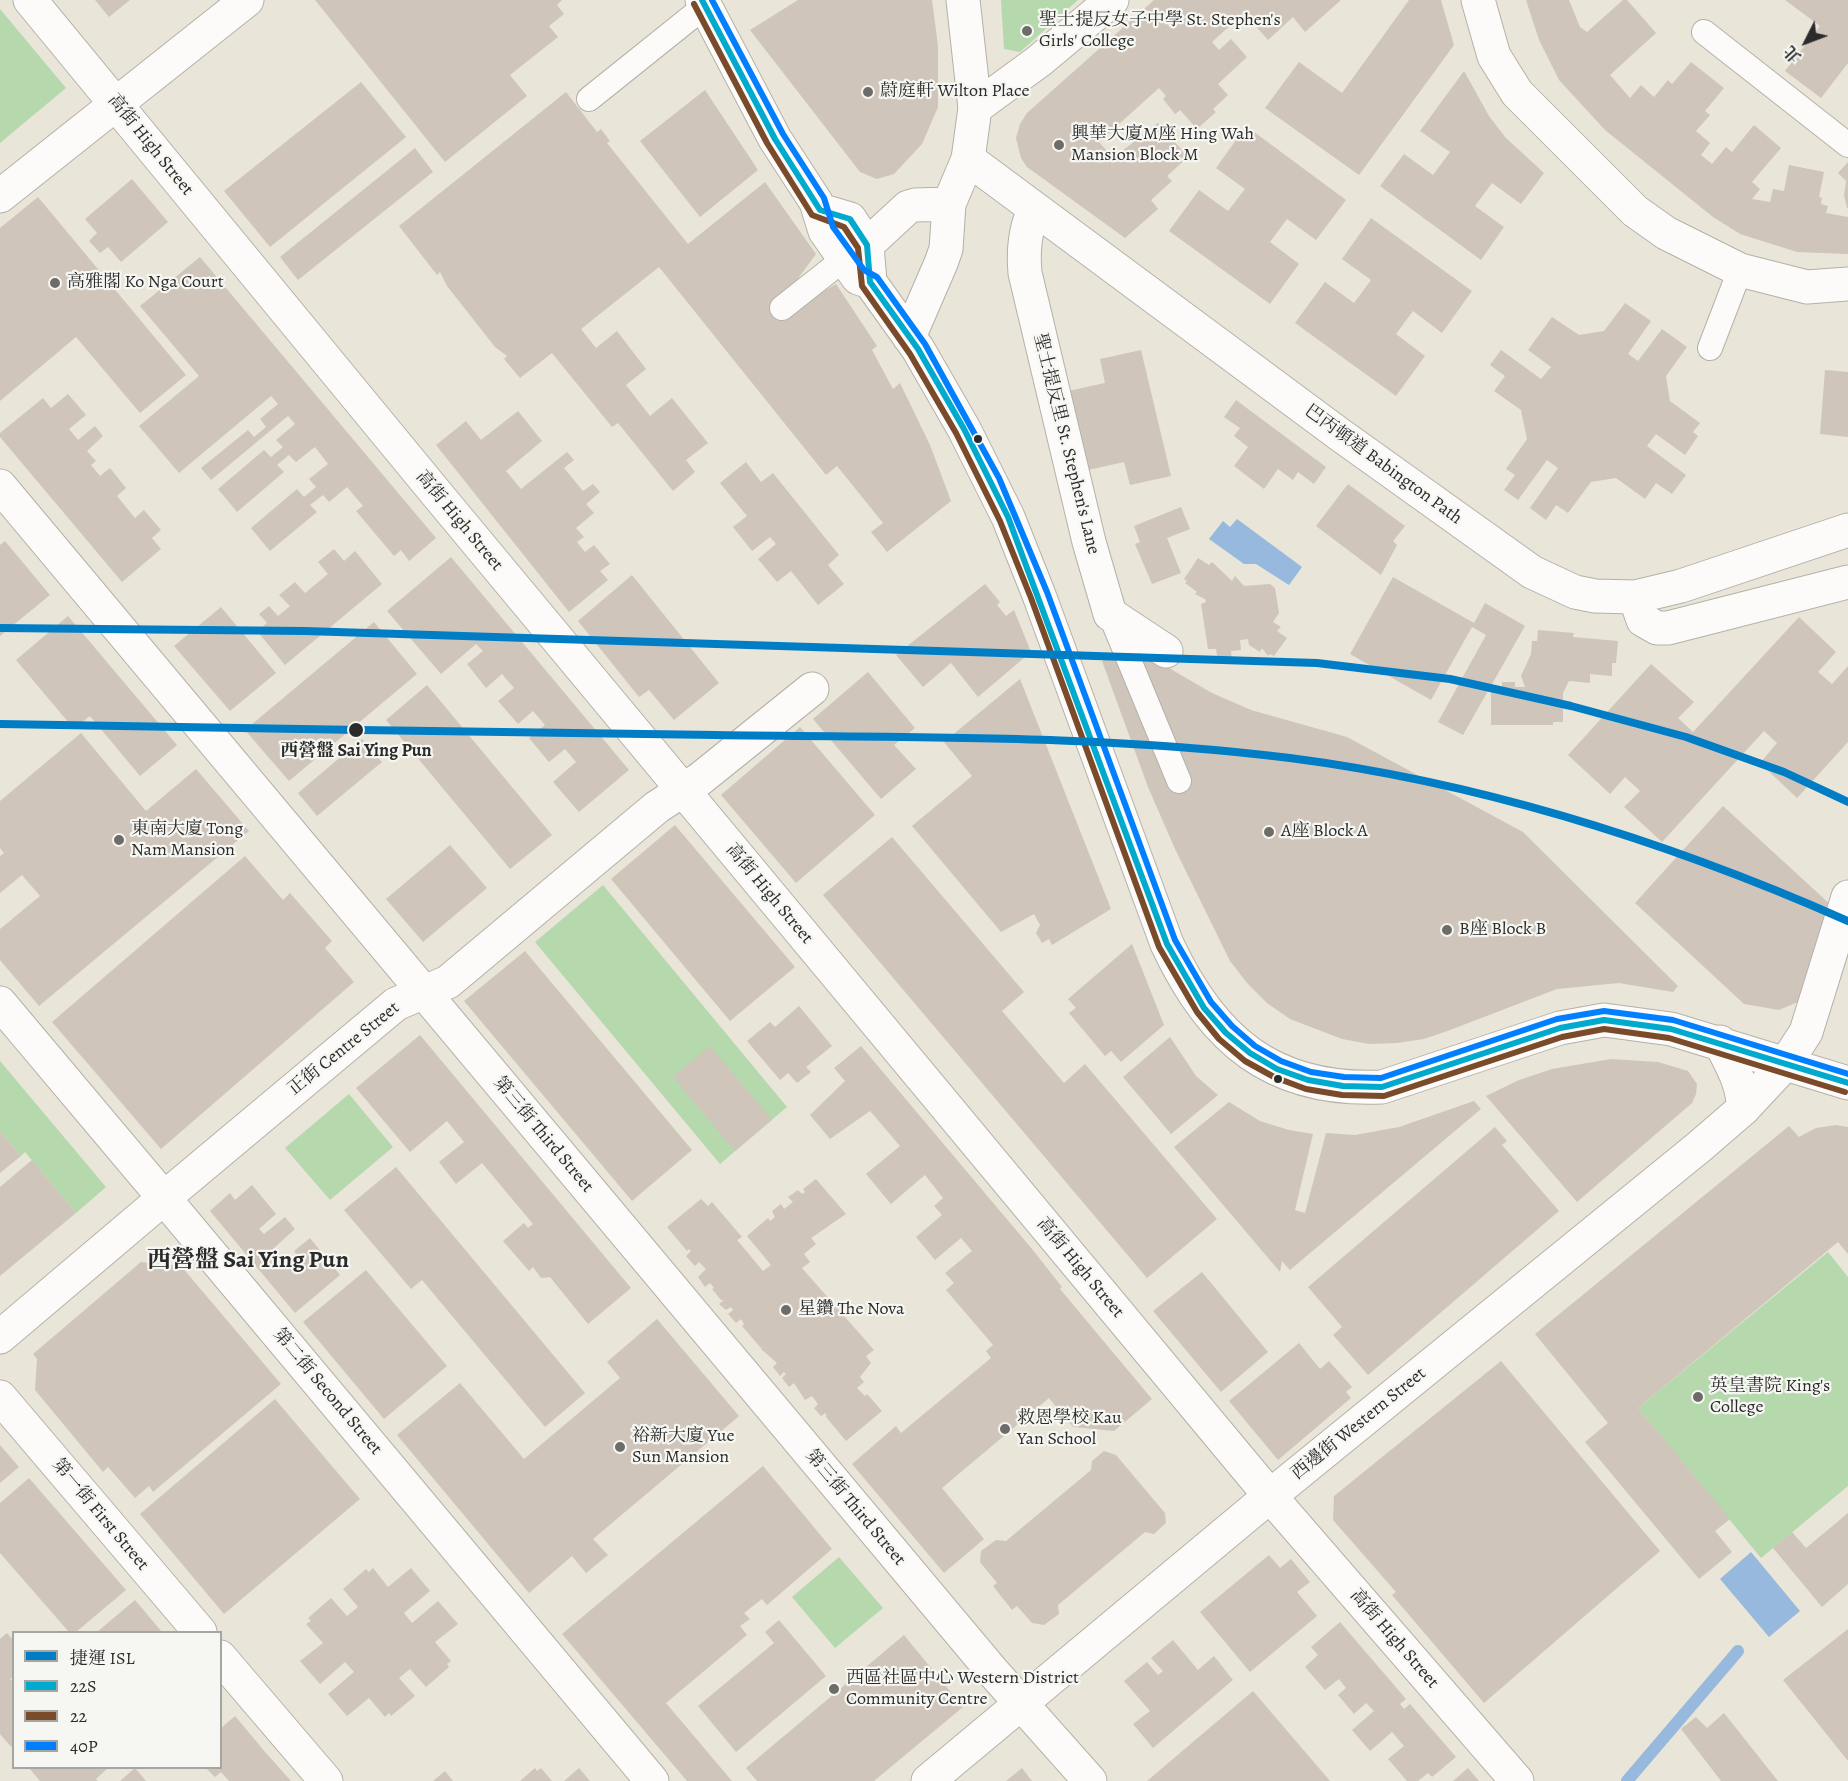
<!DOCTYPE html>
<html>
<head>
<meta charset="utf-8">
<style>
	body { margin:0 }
	#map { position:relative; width:1848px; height:1781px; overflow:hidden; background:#e9e5d8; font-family:Alegreya,"Noto Serif TC",serif }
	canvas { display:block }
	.legend { position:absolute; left:12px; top:1631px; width:210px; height:138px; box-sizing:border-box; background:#f6f6f2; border:2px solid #a5a5a2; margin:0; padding:8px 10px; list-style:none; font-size:18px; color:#2b2b2b }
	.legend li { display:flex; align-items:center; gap:12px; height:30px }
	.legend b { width:30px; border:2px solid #a5a5a2 }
	.north { position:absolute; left:1776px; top:12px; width:60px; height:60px; -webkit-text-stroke:4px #f6f6f2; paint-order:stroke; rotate:228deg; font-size:16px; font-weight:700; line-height:24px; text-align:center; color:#2b2b2b }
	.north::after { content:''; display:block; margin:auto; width:21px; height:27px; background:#2b2b2b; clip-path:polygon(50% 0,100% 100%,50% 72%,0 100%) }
</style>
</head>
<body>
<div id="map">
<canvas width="1848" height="1781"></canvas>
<ul class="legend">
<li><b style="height:8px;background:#007dc5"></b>捷運 ISL</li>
<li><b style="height:8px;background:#00a9ce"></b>22S</li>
<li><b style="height:8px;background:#7a4b2a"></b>22</li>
<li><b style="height:8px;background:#0080ff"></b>40P</li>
</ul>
<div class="north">北</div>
</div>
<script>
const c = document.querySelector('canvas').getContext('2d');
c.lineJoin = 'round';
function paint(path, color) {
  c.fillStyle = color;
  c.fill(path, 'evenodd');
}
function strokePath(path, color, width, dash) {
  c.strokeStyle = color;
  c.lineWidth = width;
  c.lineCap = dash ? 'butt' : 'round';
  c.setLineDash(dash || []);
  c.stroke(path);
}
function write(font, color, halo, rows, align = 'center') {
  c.font = font + ' Alegreya,"Noto Serif TC",serif';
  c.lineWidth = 4.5;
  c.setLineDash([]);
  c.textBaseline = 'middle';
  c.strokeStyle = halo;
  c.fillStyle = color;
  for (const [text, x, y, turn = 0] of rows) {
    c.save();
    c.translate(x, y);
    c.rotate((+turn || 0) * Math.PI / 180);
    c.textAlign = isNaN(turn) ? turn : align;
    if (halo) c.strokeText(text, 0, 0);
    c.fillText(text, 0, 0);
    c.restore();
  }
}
paint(new Path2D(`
	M1001 0H1078L1020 52 1004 49Z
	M0 9 66 88 0 143Z
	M603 885 787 1107 720 1164 535 942Z
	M0 1061 106 1187 76 1213 25 1152 21 1156 0 1131Z
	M349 1094 393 1147 330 1200 285 1148Z
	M1828 1252 1848 1277V1486L1761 1558 1638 1408Z
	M839 1557 883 1608 835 1648 792 1597Z`), '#b5d9ad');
paint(new Path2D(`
	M1237 519 1302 567 1289 585 1256 564H1244L1209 539 1223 521 1230 527Z
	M1751 1552 1800 1611 1769 1637 1720 1579Z`), '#96b9dd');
strokePath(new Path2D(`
	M1627 1781 1738 1651`), '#96b9dd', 12);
paint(new Path2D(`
	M95 0H130L109 17Z
	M315 0H562L557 5 564 14 549 26 558 37 510 75 527 96 445 162Z
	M798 0H932L938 46V107L922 144 894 174 877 179 860 172 750 30Z
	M1154 0H1341L1305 32 1293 17 1268 40 1244 13 1212 42 1219 50 1231 39 1247 57 1218 84 1228 95 1213 109 1216 112 1197 129 1180 110 1175 114 1163 99 1166 96 1159 88 1099 142 1113 158 1158 123 1188 157 1167 176 1172 181 1151 200 1158 209 1125 238 1027 167 1021 158 1016 138 1020 124 1027 113Z
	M1409 0H1441L1454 45 1359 175 1265 108 1299 62 1342 93Z
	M1526 0H1569L1580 27 1587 32 1623 0H1627L1656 33 1610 75 1630 98 1641 85 1654 97 1668 80 1672 84 1691 62 1724 88 1705 111 1710 115 1696 131 1710 143 1701 155 1712 164 1726 147 1732 152 1754 125 1781 148 1752 182 1760 189 1752 199 1770 202 1773 189 1784 191 1789 165 1824 172 1819 197 1822 198 1821 204 1828 206 1826 213 1848 217V254L1797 252 1740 234 1713 217 1605 130 1559 80 1539 40Z
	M1785 0H1848V63L1821 98 1785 71 1820 26Z
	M1464 71 1489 116 1505 137 1544 173 1521 204 1492 183 1475 206 1504 227 1481 260 1380 186 1404 154 1433 175 1450 152 1420 131Z
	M361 82 406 137 270 247 224 191Z
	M705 90 758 170 700 217 640 141Z
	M566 92 597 132 601 129 610 141 607 143 688 244 765 182 816 254 797 280 774 299 782 308 814 297 836 284 877 346 872 350 893 389 900 383 930 445 951 501 887 552 871 532 883 523 837 466 826 475 659 267 581 329 596 348 617 331 646 369 626 385 650 416 672 398 708 443 686 460 695 472 673 491 618 423 612 427 552 353 520 378 504 359 507 356 495 347 447 286 440 272 437 275 399 226Z
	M1246 126 1346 200 1316 240 1287 219 1270 242 1299 264 1270 304 1169 231 1199 190 1228 211 1245 189 1216 168Z
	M415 148 433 172 298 280 280 257Z
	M1848 162V208H1847L1844 195 1846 181 1838 173Z
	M132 179 168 222 121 262 108 247 100 253 89 241 97 233 85 219Z
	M38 197 186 375 140 413 76 337 0 401V228Z
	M1371 218 1472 291 1442 333 1413 311 1396 334 1425 356 1396 396 1295 323 1325 282 1354 303 1371 280 1342 259Z
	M200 257 436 538 409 561 401 550 394 556 356 511 363 506 347 487 329 502 323 495 310 505 317 512 270 551 251 528 297 489 304 497 316 487 309 479 328 464 315 447 296 462 289 455 277 465 284 472 237 512 218 489 264 450 271 457 283 447 276 440 295 424 288 416 211 480 201 468 248 430 254 437 266 427 260 419 278 404 271 396 179 473 139 426 199 376 140 306Z
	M1625 303 1651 321 1628 354 1638 361 1662 329 1687 347 1666 376 1670 401 1700 423 1693 432 1698 436 1685 455 1656 434 1647 446 1686 475 1672 494 1656 483 1645 499 1616 478 1591 482 1568 513 1556 505 1546 520 1530 508 1558 468 1547 460 1518 500 1504 490 1515 475 1506 469 1527 439 1521 410 1494 391 1505 376 1490 365 1501 350 1541 379 1551 367 1528 350 1552 317 1579 335 1604 331Z
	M1141 350 1171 476 1130 485 1124 462 1088 470 1068 391 1105 383 1100 359Z
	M1825 370 1848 372V437L1820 434Z
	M68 394 86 415 69 429 78 440 95 426 103 436 87 451 96 461 91 465 100 476 110 468 126 488 117 496 135 518 144 510 161 530 152 538 161 549 122 582 0 437V433L43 398 51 408Z
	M1236 400 1326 467 1314 484 1298 472 1293 480 1278 469 1264 489 1234 466 1248 447 1234 436 1240 428 1224 417Z
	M518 411 542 441 506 471 521 489 567 452 574 460 564 468 583 491 593 484 600 492 586 504 594 513 576 528 584 537 577 542 585 552 594 545 610 564 600 571 608 580 569 612 436 445 466 421 481 440Z
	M746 462 761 482 773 473 839 555 828 565 844 584 818 605 791 571 777 582 758 559 776 544 770 537 752 551 733 527 747 516 720 483Z
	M1348 484 1405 526 1393 541 1397 545 1381 575 1316 526Z
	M1181 507 1190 529 1167 538 1181 573 1152 584 1135 544 1140 542 1134 526Z
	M5 541 50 595 0 636V545Z
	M334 549 344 561 355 551 382 584 285 665 257 631 267 623 259 614 269 606 278 616 290 606 279 595 295 582 305 593 328 574 318 562Z
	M451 557 629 770 579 812 553 782 576 762 565 749 549 762 529 738 545 725 533 711 518 724 498 701 514 688 502 674 486 688 467 664 483 651 476 644 441 674 387 611Z
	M1198 558 1209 565 1212 562 1232 581 1235 576 1244 586 1270 584 1275 588 1279 613 1273 622 1281 627 1277 631 1287 638 1274 656 1270 654 1268 656 1262 648 1260 652 1249 645 1248 639 1240 640 1241 650 1231 651 1232 660 1218 661 1216 649H1208L1201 604 1206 602 1205 599 1195 594 1197 592 1185 583 1187 581 1184 579Z
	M632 575 719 683 674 720 649 690 639 697 578 621Z
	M1393 577 1474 623 1485 603 1525 626 1463 735 1438 722 1486 635 1472 627 1431 700 1350 654Z
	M985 584 1000 602 997 605 1006 616 1014 610 1031 652 978 697 951 663 923 687 896 655Z
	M221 607 276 673 230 711 174 646Z
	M68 616 177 745 140 776 90 716 74 729 16 660Z
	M1799 617 1836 652 1818 672 1832 684 1848 666V742L1797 798 1760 763 1777 743 1764 731 1662 842 1624 807 1640 791 1625 777 1610 794 1568 755 1651 664 1694 702 1678 718 1693 732Z
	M374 622 417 674 289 781 245 730Z
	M1538 630 1574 633 1573 637 1618 641 1616 663H1612V676L1590 674V683L1569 681 1563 693V722H1553V725H1491V687H1502V682H1515V687H1525L1521 676 1531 654 1532 641H1537Z
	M1137 645 1174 671 1212 693 1251 710 1347 737 1523 832 1678 986 1673 992 1619 983 1557 989 1450 1030 1424 1039 1397 1043 1369 1044 1342 1039 1290 1019 1267 1003 1247 983 1230 961 1175 849 1148 787 1102 661Z
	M868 672 915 728 894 745 916 769 881 799 813 719Z
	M1020 679 1111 909 1052 945 1049 939 1042 943 1036 933 1040 925 1034 914 1001 932 912 826 972 776 944 742Z
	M427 685 552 835 510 869 386 720Z
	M800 727 875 815 796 883 721 795Z
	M81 733 146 811 196 769 249 831 39 1006 0 960V929L40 896 22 875 0 893V856L4 853 0 848V801Z
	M362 739 382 762 317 816 298 793Z
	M1723 806 1832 906 1805 999 1779 1010 1744 1004 1635 903Z
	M675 825 795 967 730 1021 611 879Z
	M892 837 1024 992 1002 1011 1064 1083 1085 1064 1217 1219 1147 1278 823 895Z
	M450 845 487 888 423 942 386 899Z
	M245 856 283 900 290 893 332 941 325 948 354 982 161 1149 52 1022Z
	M1132 944 1164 1025 1121 1062 1111 1051 1105 1056 1069 1013 1076 1008 1068 999Z
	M525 951 692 1150 632 1201 464 1001Z
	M799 1006 832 1046 806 1067 811 1072 797 1083 788 1073 780 1080 747 1041 770 1022 775 1027Z
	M420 1035 631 1288 588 1324 550 1277 541 1278 533 1267 529 1271 503 1241 524 1223 528 1228 533 1224 482 1163 456 1184 439 1162 464 1142 447 1121 410 1152 356 1088Z
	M1170 1037 1196 1076 1218 1095 1171 1134 1123 1077Z
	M710 1046 772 1120 735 1151 673 1077Z
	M861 1046 1032 1249 1062 1287 1060 1289 1152 1399 1114 1431 1073 1427 1049 1398 942 1488 984 1539 944 1573 852 1464 896 1426 901 1433 991 1358 986 1351 993 1345 946 1290 954 1283 945 1273 972 1251 961 1238 935 1260 916 1237 942 1215 934 1206 943 1198 925 1175 891 1204 866 1174 900 1146 870 1111 830 1139 810 1115 845 1081 834 1068Z
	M1611 1059 1658 1062 1688 1071 1697 1084 1696 1094 1692 1103 1577 1202 1486 1096 1519 1080 1552 1069Z
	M1474 1101 1481 1109 1290 1270 1282 1261 1280 1272 1174 1147 1229 1102 1260 1121 1289 1130 1313 1134 1295 1210 1305 1213 1326 1133 1355 1135 1399 1127Z
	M1836 1125 1848 1127V1254L1838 1242 1638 1408 1730 1519 1715 1531 1732 1552 1699 1579 1585 1442 1608 1423 1535 1334 1789 1126 1799 1137 1816 1128Z
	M1495 1127 1507 1141 1502 1145 1559 1211 1368 1375 1333 1335 1342 1327 1308 1287Z
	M0 1131 21 1156 0 1173Z
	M32 1160 76 1213 0 1276V1187Z
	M396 1167 585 1393 545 1427 422 1280 411 1289 344 1210Z
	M816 1179 846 1214 811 1238 816 1244 804 1254 810 1262 802 1268 874 1350 866 1356 871 1363 860 1377 864 1382 857 1388 865 1396 867 1394 882 1411 846 1441 826 1417V1413L821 1416 814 1408 818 1404 812 1396 805 1400 794 1383 789 1387 782 1378 786 1374 784 1372 780 1376 773 1367 777 1363 761 1349 763 1346 761 1348 742 1326 744 1324 741 1319 736 1323 728 1314 733 1310 731 1307 726 1310 719 1304 724 1300H721L712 1289 714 1288 710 1283 705 1287 698 1277 706 1269 699 1262 695 1266 686 1256 691 1251 689 1249 687 1251 667 1227 701 1199 708 1206 712 1202 742 1237 737 1240 763 1271 771 1265 747 1236 768 1218 770 1221 775 1217 772 1211 781 1204 784 1209 793 1202 788 1197 798 1190 802 1194 805 1192 803 1189Z
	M252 1185 276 1214 259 1229 264 1234 285 1217 295 1229 274 1248 290 1267 300 1259 294 1251 310 1238 340 1275 295 1313 210 1211 230 1193 235 1200Z
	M141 1262 181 1266 281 1384 153 1492 149 1486 135 1498 108 1467 103 1472 35 1390 37 1359 33 1354Z
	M366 1270 447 1366 384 1419 303 1322Z
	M1202 1272 1268 1352 1221 1392 1153 1311Z
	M657 1319 739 1416 593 1539 608 1555 586 1573 572 1556 529 1593 397 1435 460 1383 524 1459 620 1378 607 1362Z
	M1299 1343 1320 1369 1329 1361 1352 1387 1346 1392 1351 1398 1278 1460 1229 1401Z
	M1501 1361 1660 1551 1484 1703 1392 1595 1396 1592 1333 1520 1334 1496Z
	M275 1399 360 1499 224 1614 140 1514Z
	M0 1445 19 1467 0 1483Z
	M1104 1451 1116 1455 1165 1513 1166 1523 1154 1534 1145 1532 1058 1605 1059 1614 1044 1625 1032 1623 1017 1606 1012 1610 993 1586 997 1583 980 1562 981 1551 996 1540 1006 1541 1091 1470 1092 1461Z
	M763 1466 832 1549 767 1605 762 1599 744 1613 750 1619 740 1626 747 1635 666 1703 732 1781H687L562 1634Z
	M29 1478 126 1590 76 1632H69L0 1553V1503Z
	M1848 1513V1584L1822 1607 1773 1548 1792 1532 1806 1548Z
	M1269 1555 1280 1568 1291 1559 1310 1582 1297 1592 1317 1616 1250 1672 1200 1612Z
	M373 1568 388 1587 411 1568 430 1591 404 1613 412 1623 438 1601 458 1624 435 1642 451 1661 447 1664 449 1667 426 1687 410 1669 399 1678 415 1696 391 1716 389 1713 385 1717 369 1698 347 1716 328 1694 354 1672 345 1662 320 1684 300 1661 323 1643 306 1624 311 1621 308 1618 331 1598 347 1616 358 1607 343 1589 366 1569 369 1572Z
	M135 1600 162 1632H97Z
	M779 1620 826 1676 736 1752 698 1706 774 1643 765 1632Z
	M1340 1622 1406 1699 1400 1704 1404 1709 1410 1704 1456 1757 1432 1777 1428 1773 1418 1781H1407L1388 1759 1404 1746 1392 1732 1370 1751 1352 1730 1374 1711 1366 1703 1354 1714 1338 1695 1346 1688 1339 1679 1325 1690 1305 1667 1318 1655 1311 1647Z
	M1848 1629V1761L1783 1680Z
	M7 1633 14 1641V1676L10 1679 14 1683V1750L0 1734V1639Z
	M904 1635 963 1707 874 1781H757L746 1768Z
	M1173 1640 1198 1670 1214 1656 1233 1680 1153 1748 1133 1724 1150 1711 1124 1681 1147 1662 1158 1675 1163 1671 1151 1658Z
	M1253 1691 1330 1781H1147Z
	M1724 1713 1778 1781H1721L1681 1729 1696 1717 1707 1728Z
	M235 1716 266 1753 291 1781H229L221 1772 215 1777 206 1768H220V1729Z
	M29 1768H108L96 1779 98 1781H40Z
	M135 1768 146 1781H120Z
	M535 1768 537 1771 541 1768 552 1781H520Z
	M579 1768 590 1781H564Z
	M1022 1768 1032 1781H1006Z
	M1468 1768 1479 1781H1453Z
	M445 1771 453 1781H433Z`), '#cfc5bb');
const service = new Path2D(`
	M1704 32 1848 145
	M589 99 705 6
	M782 308 844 259
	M1710 348 1740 270
	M1110 614 1179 781`);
const pedestrian = new Path2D(`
	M164 1198 396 1004 448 982 657 807 700 779 812 689`);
const minor = new Path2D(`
	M30 0 436 493 1270 1496
	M1478 0 1494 56 1517 93 1635 211 1666 233 1740 270 1807 287 1848 284
	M975 108 1039 61 1112 0
	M968 159 1339 434 1532 572 1575 592 1595 596 1635 597 1681 586 1848 530
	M0 196 247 0
	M1034 209C1025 231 1023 249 1025 273L1089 542 1110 614 1166 651
	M0 486 994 1673 1090 1781
	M1635 597 1643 620 1657 628H1668L1848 582
	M1786 1063 1806 1032 1848 897
	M164 1198 652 1781
	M0 1397 200 1632
	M220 1657 326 1781`);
const tertiary = new Path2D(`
	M0 1003 164 1198 0 1337
	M1743 1109 1786 1063
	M1270 1496 1517 1781`);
const secondary = new Path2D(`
	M702 0 775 139 816 202 825 231 858 278 870 282
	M820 210 850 219 867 245 870 282 918 349 964 429 1008 517 1039 595 1167 944C1212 1040 1272 1092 1382 1087L1560 1028 1604 1020 1671 1029 1848 1083
	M867 245 908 207 915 205 949 204
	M909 337 941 263 946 249 949 204 968 159 975 108 963 0
	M928 1781 1270 1496 1699 1147 1743 1109C1744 1084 1730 1063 1720 1042`);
strokePath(service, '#b4b1a9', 26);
strokePath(pedestrian, '#b4b1a9', 35);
strokePath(minor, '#b4b1a9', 35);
strokePath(tertiary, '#b4b1a9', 35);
strokePath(secondary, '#b4b1a9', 35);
strokePath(service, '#fcfbf9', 24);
strokePath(pedestrian, '#fcfbf9', 33);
strokePath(minor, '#fcfbf9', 33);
strokePath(tertiary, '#fcfbf9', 33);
strokePath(secondary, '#fcfbf9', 33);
strokePath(new Path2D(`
	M702 0 775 139 820 210 850 219 867 245 870 282 918 349 964 429 1008 517 1167 944 1204 1008 1226 1033 1250 1053 1277 1069 1308 1080 1343 1086 1382 1087 1560 1028 1604 1020 1671 1029 1848 1083`), '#00a9ce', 6);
strokePath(new Path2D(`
	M694 4 767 143 812 215 844 227 858 248 862 286 910 354 956 433 1000 521 1031 598 1159 947 1197 1012 1219 1039 1245 1061 1274 1077 1306 1089 1342 1095 1384 1096 1562 1037 1604 1029 1669 1038 1845 1092`), '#7a4b2a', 6);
strokePath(new Path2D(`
	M712 0 783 134 824 198 833 227 864 270 877 277 925 344 999 478 1047 592 1175 940 1211 1002 1232 1026 1255 1046 1281 1061 1311 1072 1344 1077 1381 1078 1557 1019 1604 1011 1673 1020 1848 1074`), '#0080ff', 6);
strokePath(new Path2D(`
	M0 628 305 631 1317 663 1450 679 1571 706 1686 737 1784 772 1848 802
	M0 724C239 728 477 732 716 735 907 738 1099 734 1290 758 1484 783 1669 842 1848 921`), '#007dc5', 8);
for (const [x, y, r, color] of [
	[1027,31,6,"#6e6c68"],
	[868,92,6,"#6e6c68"],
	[1059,145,6,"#6e6c68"],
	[55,283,6,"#6e6c68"],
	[978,439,5,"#2b2b2b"],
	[356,730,8,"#2b2b2b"],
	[1269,832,6,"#6e6c68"],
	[119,840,6,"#6e6c68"],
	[1447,930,6,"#6e6c68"],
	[1278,1079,5,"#2b2b2b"],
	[786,1310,6,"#6e6c68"],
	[1698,1397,6,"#6e6c68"],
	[1005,1429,6,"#6e6c68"],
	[620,1447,6,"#6e6c68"],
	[834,1689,6,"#6e6c68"]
]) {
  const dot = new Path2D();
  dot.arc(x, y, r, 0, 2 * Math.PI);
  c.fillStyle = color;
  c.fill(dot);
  strokePath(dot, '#f6f6f2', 2);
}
write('18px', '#2b2b2b', '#f6f6f2', [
	["聖士提反女子中學 St. Stephen's",1039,21],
	["Girls' College",1039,42],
	["蔚庭軒 Wilton Place",880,92],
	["興華大廈M座 Hing Wah",1071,135],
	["Mansion Block M",1071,156],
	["高雅閣 Ko Nga Court",67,283],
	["東南大廈 Tong",131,830],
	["Nam Mansion",131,851],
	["A座 Block A",1281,832],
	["B座 Block B",1459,930],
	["星鑽 The Nova",798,1310],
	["英皇書院 King's",1710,1387],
	["College",1710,1408],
	["救恩學校 Kau",1017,1419],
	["Yan School",1017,1440],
	["裕新大廈 Yue",632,1437],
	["Sun Mansion",632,1458],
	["西區社區中心 Western District",846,1679],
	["Community Centre",846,1700]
], 'left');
write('18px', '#2b2b2b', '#f6f6f2', [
	["高街 High Street",150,145,51],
	["聖士提反里 St. Stephen's Lane",1066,444,76],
	["巴丙頓道 Babington Path",1383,465,36],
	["高街 High Street",459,521,50],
	["高街 High Street",769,894,50],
	["正街 Centre Street",344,1049,-39],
	["第三街 Third Street",543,1135,50],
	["高街 High Street",1080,1268,50],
	["第二街 Second Street",327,1392,50],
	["西邊街 Western Street",1359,1424,-39],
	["第三街 Third Street",855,1508,50],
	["第一街 First Street",100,1515,50],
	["高街 High Street",1394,1639,49]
]);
write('bold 18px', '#2b2b2b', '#f6f6f2', [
	["西營盤 Sai Ying Pun",356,752]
]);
write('bold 24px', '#2b2b2b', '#f6f6f2', [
	["西營盤 Sai Ying Pun",248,1261]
]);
</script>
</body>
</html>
